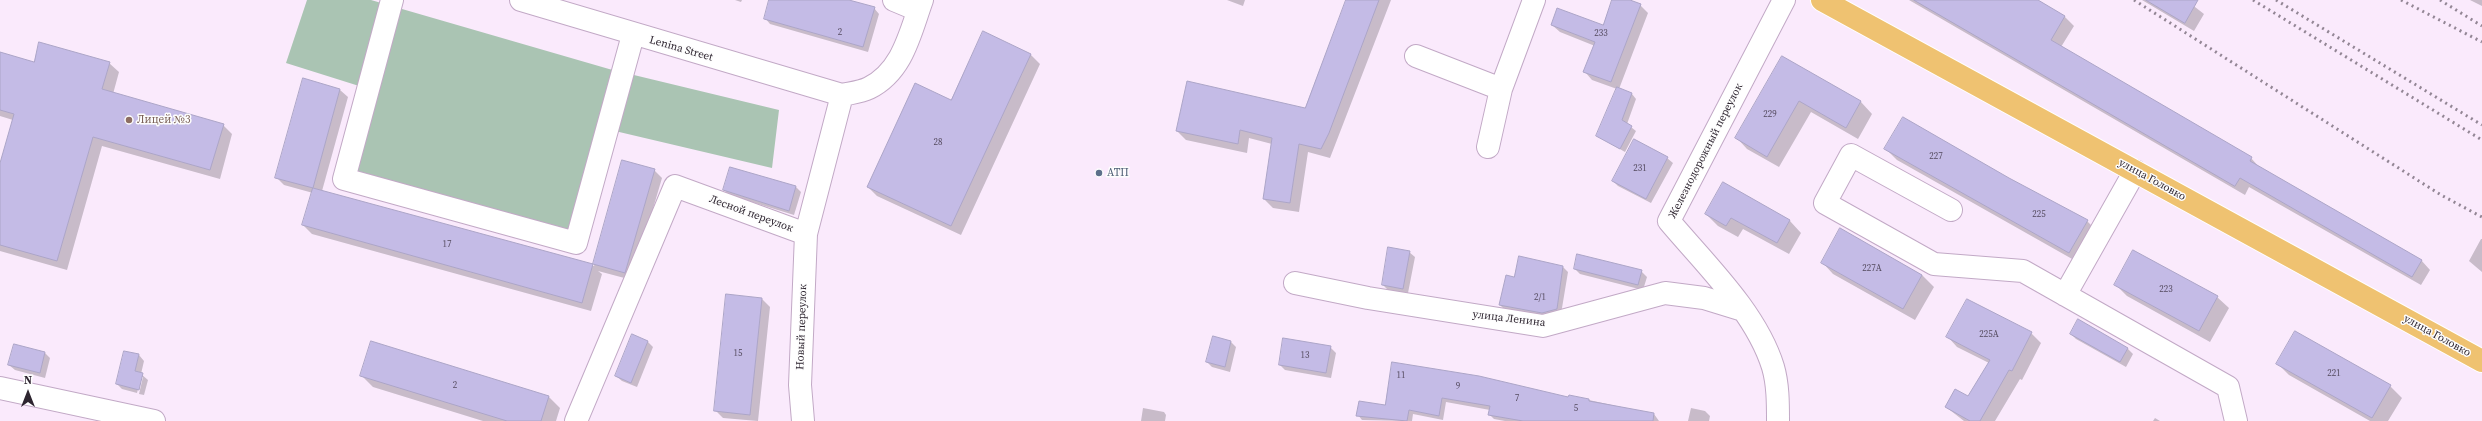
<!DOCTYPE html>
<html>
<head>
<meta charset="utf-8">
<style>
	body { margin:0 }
	#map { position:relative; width:2482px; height:421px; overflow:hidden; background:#faeafc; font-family:"Source Serif 4",serif }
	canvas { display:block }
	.north { position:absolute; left:8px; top:373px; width:40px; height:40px; -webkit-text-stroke:3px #fdfdfd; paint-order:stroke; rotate:0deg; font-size:11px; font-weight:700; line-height:16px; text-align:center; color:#2e2530 }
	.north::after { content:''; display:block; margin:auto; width:14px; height:18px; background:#2e2530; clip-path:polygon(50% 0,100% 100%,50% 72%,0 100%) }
</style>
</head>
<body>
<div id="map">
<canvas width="2482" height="421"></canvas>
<div class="north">N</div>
</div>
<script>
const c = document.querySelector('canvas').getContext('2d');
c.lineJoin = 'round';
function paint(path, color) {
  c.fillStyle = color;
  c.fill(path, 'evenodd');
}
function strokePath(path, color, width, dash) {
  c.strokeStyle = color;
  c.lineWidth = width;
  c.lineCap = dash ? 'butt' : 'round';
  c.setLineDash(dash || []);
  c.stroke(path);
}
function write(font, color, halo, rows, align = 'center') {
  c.font = font + ' "Source Serif 4",serif';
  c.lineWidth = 3;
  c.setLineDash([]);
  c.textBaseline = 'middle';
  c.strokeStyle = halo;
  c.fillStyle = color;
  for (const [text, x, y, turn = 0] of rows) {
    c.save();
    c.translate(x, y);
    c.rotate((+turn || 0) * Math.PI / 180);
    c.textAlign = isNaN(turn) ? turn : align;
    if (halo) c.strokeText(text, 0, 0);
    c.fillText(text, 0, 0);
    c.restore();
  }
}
paint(new Path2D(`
	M307 0H371L609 69 779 110 772 168 598 127 571 233 351 174 375 91 286 63Z`), '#aac4b3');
paint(new Path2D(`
	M735 0H742L741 2Z
	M770 0H845L874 8 879 14 868 52 770 24 765 18Z
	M1227 0H1245L1243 6Z
	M1347 0H1391L1330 158 1308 152 1299 212 1273 208 1264 199 1272 144 1249 138 1247 153 1186 140 1177 131 1306 110Z
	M1613 0H1627L1640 5 1648 13 1619 89 1632 94 1636 99 1627 124 1636 131 1625 152 1597 136 1617 89 1592 80 1585 72 1595 46 1560 32 1552 25 1603 27Z
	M1909 0H2036L2064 16 2074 26 2061 47 2251 158 2260 168 2421 260 2430 270 2421 285 2249 187 2245 195Z
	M2142 0H2186L2204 14 2194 31Z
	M2470 0H2482V6Z
	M0 53 34 63H109L119 72 113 94 223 125 232 134 220 179 102 146 67 270 0 251V167L13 120 0 116Z
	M1030 54 1040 64 961 235 877 196 868 187 951 101Z
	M1782 57 1861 102 1872 114 1858 139 1811 112 1779 167 1747 149 1736 137Z
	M303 79 340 90 348 97 322 191 594 266 623 161 654 170 662 178 632 280 598 271 602 274 591 311 312 234 303 225 313 193 284 185 276 177Z
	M1886 149 2008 179 2087 221 2099 233 2081 264 1897 160Z
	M1667 158 1673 163 1651 203 1618 186 1613 181Z
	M1723 184 1790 221 1801 233 1789 254 1743 229 1738 237 1718 226 1706 214Z
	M796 187 801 192 794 215 729 195 724 190Z
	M1840 230 1922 275 1934 287 1915 320 1833 274 1822 262Z
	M2481 239H2482V272L2469 261Z
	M1409 252 1415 257 1408 293 1388 290 1383 285Z
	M1563 267 1568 272 1561 314 1548 318 1505 310 1500 305 1515 278Z
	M1575 269 1641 271 1647 277 1643 290 1580 274Z
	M2115 284 2217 297 2229 308 2210 342 2127 296Z
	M762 299 770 307 758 421 723 418 715 410Z
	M1967 300 2031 333 2041 343 2022 380 2020 379 1995 421H1964L1946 407 1968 398 1989 363 1957 347 1948 337Z
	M2078 321 2128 349 2133 354 2126 367 2076 339 2071 334Z
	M1213 337 1231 342 1236 347 1230 372 1212 367 1207 362Z
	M648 342 653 347 637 387 622 381 616 376Z
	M1330 347 1336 353 1331 378 1285 370 1280 365Z
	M45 353 50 358 45 378 15 370 9 365Z
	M139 355 144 361 141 374 148 380 144 395 139 394 143 377H141L137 393 122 389 117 384Z
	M1393 363 1569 398 1570 396 1654 414 1659 421H1505L1494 419 1489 414 1490 410 1446 402 1443 420 1413 414 1412 421 1362 420 1358 415 1386 406Z
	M2278 364 2390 386 2402 398 2388 421H2370L2289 375Z
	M361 375 549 397 560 408 556 421H483L373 387Z
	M1143 408 1164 412 1166 415 1165 421H1141Z
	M1691 408 1705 411 1710 416 1709 421H1688Z
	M2155 418 2160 421H2153Z`), '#0003');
const building = new Path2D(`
	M769 0H849L875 7 863 47 764 19Z
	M1346 0H1379L1329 133 1321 149 1299 144 1290 203 1263 199 1272 138 1240 130 1238 144 1176 131 1187 81 1305 108Z
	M1612 0H1630L1641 4 1611 82 1583 72 1595 42 1551 25 1557 8 1603 25Z
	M1914 0H2038L2065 16 2051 40 2252 157 2250 161 2422 260 2412 277 2240 178 2235 186Z
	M2146 0H2198L2185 23Z
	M983 31 1031 54 951 226 867 187 915 83 951 100Z
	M39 42 110 62 102 89 224 124 210 170 93 137 57 261 0 245V163L14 114 0 110V52L34 62Z
	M1782 56 1861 101 1846 128 1799 101 1767 157 1735 138Z
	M303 78 340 89 313 188 275 178Z
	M1617 87 1632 93 1622 120 1632 126 1620 149 1596 136Z
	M1903 117 2009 178 2088 220 2069 253 1884 149Z
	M1634 139 1668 157 1646 199 1612 181Z
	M622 160 655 169 625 273 593 264Z
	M730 167 796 186 789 211 723 190Z
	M1723 182 1790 220 1777 243 1731 218 1726 226 1705 214Z
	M313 188 593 264 582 303 302 225Z
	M1840 228 1922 275 1903 309 1821 263Z
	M1388 247 1410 251 1403 289 1382 285Z
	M2133 250 2218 296 2199 331 2114 285Z
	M1577 254 1642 270 1638 285 1574 269Z
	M1519 256 1563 266 1557 309 1542 313 1499 305 1506 275 1514 277Z
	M726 294 762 298 750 415 714 411Z
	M1967 299 2032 332 2012 371 2009 370 1980 421H1970L1945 407 1955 389 1968 396 1990 360 1946 337Z
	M2078 319 2128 348 2120 362 2070 334Z
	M2295 331 2391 385 2372 418 2276 364Z
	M632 334 648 341 631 383 615 376Z
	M1213 336 1231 341 1225 367 1206 362Z
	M1283 338 1331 346 1326 373 1279 365Z
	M371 341 549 396 541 421H507L360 376Z
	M14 344 45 352 40 373 8 365Z
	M124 351 139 354 135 371 143 373 139 390 116 384Z
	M1392 362 1479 376 1568 397 1569 395 1589 399V401L1654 413 1653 421H1523L1488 415 1490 406 1442 398 1439 416 1409 410 1407 421 1356 416 1359 401 1385 405Z`);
paint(building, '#c4bbe6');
strokePath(building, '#aca5c7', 1);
const minor = new Path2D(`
	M392 0 344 179 576 243 633 35
	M521 0 842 95C851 93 861 92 869 88 903 71 910 33 922 0
	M894 0 918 10
	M1416 56 1501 89 1534 0
	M1488 147 1501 89
	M1951 210 1851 155 1825 203 1934 264 2023 271 2228 387 2236 421
	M1295 283 1368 298 1543 326 1665 293 1704 298 1743 310
	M2065 295 2135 171
	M0 388 154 421
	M576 421 675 186 806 234 842 95
	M803 421 800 385 806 234
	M1778 421C1778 403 1778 384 1773 367 1756 312 1705 264 1669 221L1784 0`);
const major = new Path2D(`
	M1822 0 2482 361`);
strokePath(minor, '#c2a9c6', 24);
strokePath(major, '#fff', 24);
strokePath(minor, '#fff', 22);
strokePath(major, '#efc271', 22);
strokePath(new Path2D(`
	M2134 0 2441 195 2482 217
	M2253 0 2482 140
	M2276 0 2482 125
	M2401 0 2482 42
	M2440 0 2482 26`), '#938695', 3, [2, 4]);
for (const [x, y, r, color] of [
	[129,120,4,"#8d6e63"],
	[1099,173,4,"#5c6f8a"]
]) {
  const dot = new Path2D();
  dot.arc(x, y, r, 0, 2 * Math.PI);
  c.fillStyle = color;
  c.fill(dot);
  strokePath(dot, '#fdfdfd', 1.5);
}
write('9px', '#544a5e', null, [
	["2",840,33],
	["233",1601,34],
	["229",1770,115],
	["28",938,143],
	["227",1936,157],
	["231",1640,169],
	["225",2039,215],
	["17",447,245],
	["227А",1872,269],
	["223",2166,290],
	["2/1",1540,298],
	["225А",1989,335],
	["15",738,354],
	["13",1305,356],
	["221",2334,374],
	["11",1401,376],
	["2",455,386],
	["9",1458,387],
	["7",1517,399],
	["5",1576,409]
]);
write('11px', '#2e2530', '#fdfdfd', [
	["Lenina Street",681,49,16],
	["Железнодорожный переулок",1706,151,-63],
	["улица Головко",2152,180,29],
	["Лесной переулок",751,214,20],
	["улица Ленина",1509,319,7],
	["Новый переулок",802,327,-88],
	["улица Головко",2437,336,29]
]);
write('11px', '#785e54', '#fdfdfd', [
	["Лицей №3",137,120]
], 'left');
write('11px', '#4e5e75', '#fdfdfd', [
	["АТП",1107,173]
], 'left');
</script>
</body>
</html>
